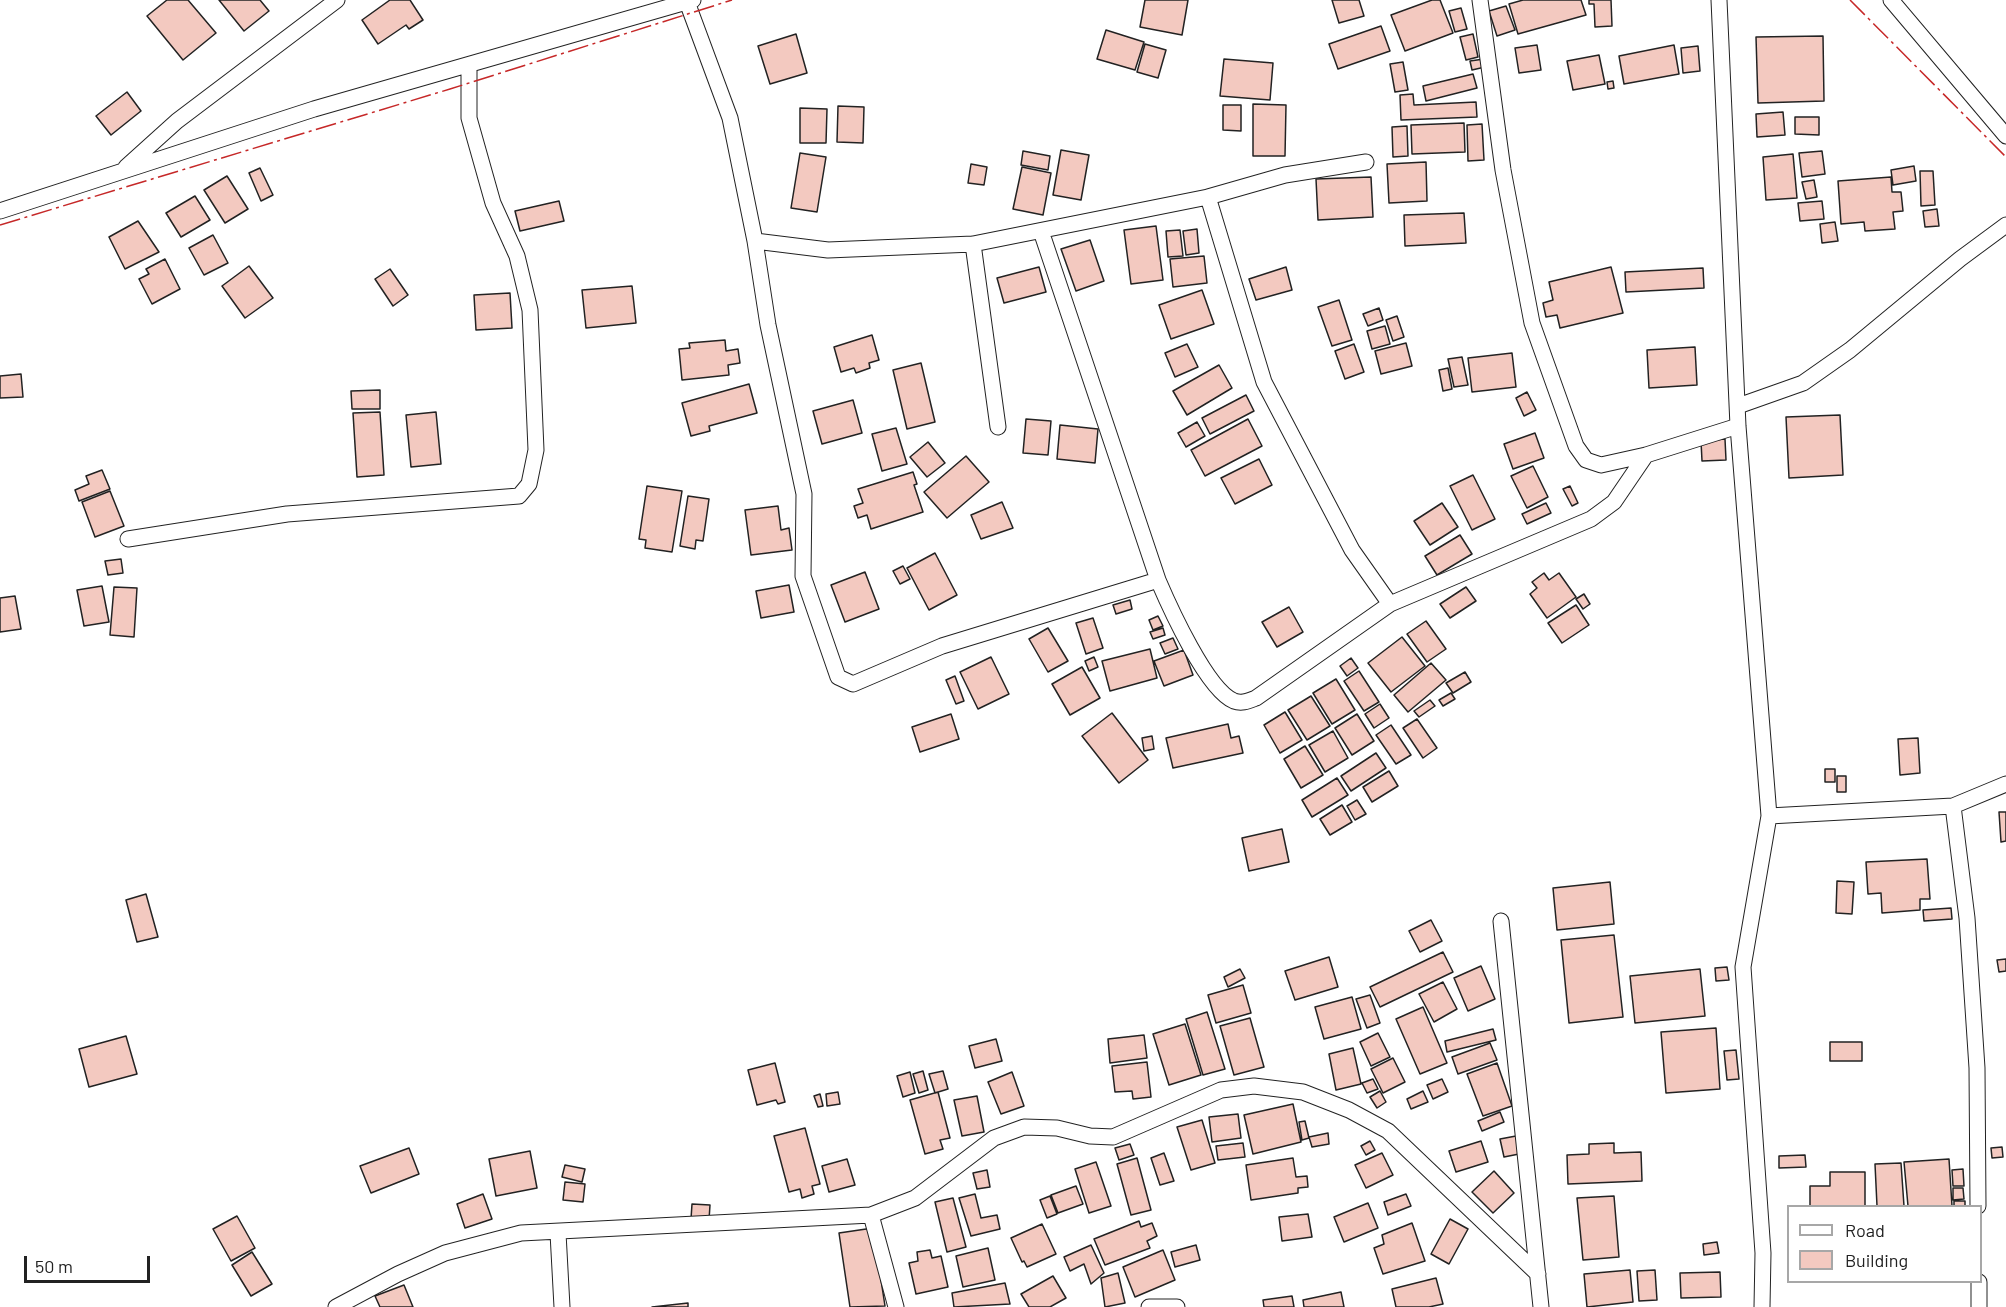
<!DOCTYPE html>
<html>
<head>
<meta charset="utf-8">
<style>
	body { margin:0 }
	#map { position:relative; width:2006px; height:1307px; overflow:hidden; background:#fff; font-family:Barlow,sans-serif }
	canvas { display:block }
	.legend { position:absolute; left:1787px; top:1205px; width:195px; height:78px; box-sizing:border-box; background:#fff; border:2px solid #a7a7a7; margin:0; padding:8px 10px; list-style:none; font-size:18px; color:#222 }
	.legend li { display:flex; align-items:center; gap:12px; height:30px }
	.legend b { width:30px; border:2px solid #a7a7a7 }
	.scale { position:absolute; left:24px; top:1256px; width:126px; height:27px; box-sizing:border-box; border:3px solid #222; border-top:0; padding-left:8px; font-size:18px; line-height:21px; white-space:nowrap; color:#222; -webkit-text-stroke:4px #fff; paint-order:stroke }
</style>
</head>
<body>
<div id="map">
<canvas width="2006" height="1307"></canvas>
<ul class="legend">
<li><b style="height:8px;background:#fff"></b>Road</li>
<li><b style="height:16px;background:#f3c9c0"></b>Building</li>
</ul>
<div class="scale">50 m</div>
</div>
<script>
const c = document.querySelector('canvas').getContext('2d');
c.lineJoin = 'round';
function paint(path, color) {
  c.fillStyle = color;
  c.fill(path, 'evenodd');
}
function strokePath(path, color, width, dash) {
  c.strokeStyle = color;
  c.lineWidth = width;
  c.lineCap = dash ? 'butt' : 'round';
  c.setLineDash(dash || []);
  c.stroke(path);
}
const building = new Path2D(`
	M167 0H188L216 33 183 60 147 16Z
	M219 0H260L269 11 244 31Z
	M390 0H410L423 20 409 29 406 25 378 44 362 20Z
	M1145 0H1188L1182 35 1140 27Z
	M1332 0H1359L1364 16 1339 23Z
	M1432 0H1440L1453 33 1405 51 1391 15Z
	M1523 0H1581L1586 15 1518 34 1509 4Z
	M1589 0H1611L1612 26 1595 27 1594 4H1589Z
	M1506 6 1515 30 1497 36 1489 11Z
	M1461 8 1467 29 1455 32 1449 11Z
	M1381 26 1390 51 1338 69 1329 44Z
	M1106 30 1144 42 1135 70 1097 59Z
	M796 34 807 73 770 84 758 46Z
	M1473 34 1478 57 1466 60 1460 37Z
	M1823 36 1824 101 1758 103 1756 37Z
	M1145 44 1166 50 1158 78 1137 72Z
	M1537 45 1541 70 1519 73 1515 48Z
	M1674 45 1679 74 1624 84 1619 56Z
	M1698 46 1700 71 1683 73 1681 48Z
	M1599 55 1605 84 1573 90 1567 61Z
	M1224 59 1273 63 1270 100 1220 96Z
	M1484 59 1485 67 1472 70 1470 61Z
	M1403 62 1408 90 1395 92 1390 64Z
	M1473 74 1477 88 1426 101 1423 86Z
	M1613 81 1614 88 1608 89 1607 82Z
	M127 92 141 111 111 135 96 116Z
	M1413 94 1414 105 1476 102 1477 117 1401 120 1400 95Z
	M1253 104 1286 105 1285 156H1253Z
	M1223 105H1241V131L1223 130Z
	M838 106 864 107 863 143 837 142Z
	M800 108 827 109 826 143H800Z
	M1783 112 1785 135 1757 137 1756 114Z
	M1795 117H1819V135L1795 134Z
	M1464 123 1465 152 1412 154 1411 125Z
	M1482 124 1484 160 1468 161 1467 125Z
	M1407 126 1408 156 1393 157 1392 127Z
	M1061 150 1089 155 1081 200 1053 195Z
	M1023 151 1050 156 1048 170 1021 165Z
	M1822 151 1825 174 1802 177 1799 153Z
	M800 153 826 157 817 212 791 208Z
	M1793 154 1797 198 1766 200 1763 157Z
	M1426 162 1427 201 1389 203 1387 164Z
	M971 164 987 167 984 185 968 183Z
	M1914 166 1916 181 1893 185 1891 170Z
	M1022 167 1051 173 1043 215 1013 209Z
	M260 168 273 195 261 201 249 173Z
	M1920 171H1933L1935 205 1921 206Z
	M227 176 248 209 225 223 204 190Z
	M1371 177 1373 217 1318 220 1316 179Z
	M1891 177 1892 192H1901L1903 211 1893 212 1895 229 1865 231 1864 222 1841 224 1838 181Z
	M1814 180 1817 197 1806 199 1802 182Z
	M195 196 210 220 181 237 166 213Z
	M559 201 564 221 520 231 515 211Z
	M1822 201 1824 219 1800 221 1798 203Z
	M1937 209 1939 226 1925 227 1923 211Z
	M1464 213 1466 243 1405 246 1404 215Z
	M138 221 159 252 125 269 109 237Z
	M1835 222 1838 241 1822 243 1820 224Z
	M1156 226 1163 280 1131 284 1124 230Z
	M1197 229 1199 253 1186 255 1183 231Z
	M1180 230 1183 256 1168 257 1166 231Z
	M213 235 228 263 204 275 189 248Z
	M1090 240 1104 281 1076 291 1061 249Z
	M1204 256 1207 283 1173 287 1170 259Z
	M165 259 180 289 152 304 139 279 149 274 146 269Z
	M249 266 273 298 245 318 222 286Z
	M1039 267 1046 292 1004 303 997 278Z
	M1286 267 1292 290 1256 300 1249 279Z
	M1611 267 1623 313 1560 328 1557 315 1546 317 1543 303 1553 300 1549 282Z
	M1703 268 1704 288 1626 292 1625 272Z
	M390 269 408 295 393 306 375 279Z
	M632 286 636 323 586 328 582 290Z
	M1202 290 1214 324 1171 339 1159 305Z
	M510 293 512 328 476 330 474 295Z
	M1339 300 1352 340 1332 346 1318 307Z
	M1379 308 1383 320 1368 326 1363 314Z
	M1397 316 1404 337 1393 341 1386 320Z
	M1385 326 1390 344 1372 349 1367 331Z
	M872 335 879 360 869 363 870 368 856 373 854 368 841 372 834 347Z
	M725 340 726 351 738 349 740 363 728 365 729 375 682 380 679 349 690 348 689 343Z
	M1406 343 1412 366 1381 374 1375 351Z
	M1187 344 1198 367 1175 377 1165 353Z
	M1354 344 1364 372 1345 379 1335 351Z
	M1695 347 1697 385 1649 388 1647 350Z
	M1512 353 1516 387 1472 392 1468 358Z
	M1462 357 1468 385 1454 387 1448 359Z
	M921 363 935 422 907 429 893 370Z
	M1219 365 1232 388 1187 415 1173 391Z
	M1448 368 1452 389 1443 391 1439 370Z
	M21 374 23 397 0 398V376Z
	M749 384 757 413 709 426 710 431 691 436 682 403Z
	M380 390V409H352L351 391Z
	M1527 392 1536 410 1524 416 1516 398Z
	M1246 395 1254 411 1210 434 1202 418Z
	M853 400 862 433 822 444 813 411Z
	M380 412 384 475 357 477 353 413Z
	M436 412 441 464 411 467 406 415Z
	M1840 415 1843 475 1789 478 1786 417Z
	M1026 419 1051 421 1048 455 1023 453Z
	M1248 419 1262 446 1205 476 1191 450Z
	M1197 422 1205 436 1186 447 1178 433Z
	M1060 425 1098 429 1095 463 1057 459Z
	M896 428 907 464 882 471 872 434Z
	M1535 433 1544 458 1513 469 1504 444Z
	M1725 439 1726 460 1702 461 1701 441Z
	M928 442 945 463 927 477 910 457Z
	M966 456 989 482 947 518 924 492Z
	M1259 459 1272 485 1235 504 1221 478Z
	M1533 466 1548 497 1527 508 1511 476Z
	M102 470 110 489 79 501 75 490 89 484 86 476Z
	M913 472 917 484 914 485 923 512 871 529 867 515 858 518 854 506 863 503 858 489Z
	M1473 475 1495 519 1472 530 1450 486Z
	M647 486 682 491 672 552 645 548 646 540 639 539Z
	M1570 486 1578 503 1572 506 1563 489Z
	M110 491 124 526 95 537 82 502Z
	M688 496 709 499 703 541 696 540 695 549 680 546Z
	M1002 502 1013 528 981 539 971 515Z
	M1442 503 1458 527 1430 545 1414 521Z
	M1546 503 1551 513 1527 524 1522 514Z
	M778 506 781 530 789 528 792 550 751 555 745 510Z
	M1460 535 1472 554 1437 575 1425 556Z
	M935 553 957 595 929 610 907 568Z
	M121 559 123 573 108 575 105 561Z
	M903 566 910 579 900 584 893 571Z
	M865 572 879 609 845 622 831 585Z
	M1544 573 1549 580 1559 573 1576 597 1547 618 1530 594 1537 588 1532 582Z
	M789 585 794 612 761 618 756 591Z
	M102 586 109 622 84 626 77 590Z
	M114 587 137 588 134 637 110 635Z
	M1466 587 1476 601 1450 618 1440 604Z
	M1584 594 1590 604 1583 609 1576 599Z
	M15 596 21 629 0 632V598Z
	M1130 600 1132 609 1116 614 1113 605Z
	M1576 605 1589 625 1562 643 1548 623Z
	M1289 607 1303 632 1277 647 1262 622Z
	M1158 616 1163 626 1153 630 1149 620Z
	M1093 618 1103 648 1086 654 1076 623Z
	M1426 621 1446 649 1427 662 1407 634Z
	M1048 628 1068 661 1048 672 1029 639Z
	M1163 628 1165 635 1153 639 1150 632Z
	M1402 637 1425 666 1391 692 1368 663Z
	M1173 638 1178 649 1165 654 1160 643Z
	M1150 649 1157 678 1110 691 1102 661Z
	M1184 650 1193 675 1164 686 1154 661Z
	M991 657 1009 694 978 709 960 672Z
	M1094 657 1098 667 1089 671 1085 661Z
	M1351 658 1358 668 1347 676 1340 666Z
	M1431 663 1446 680 1408 712 1394 695Z
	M1082 667 1100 698 1070 715 1052 684Z
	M1359 671 1379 702 1364 711 1344 681Z
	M1465 672 1471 682 1453 693 1446 683Z
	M955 676 964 701 956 704 946 680Z
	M1336 679 1355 710 1332 724 1313 693Z
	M1451 693 1455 699 1443 706 1439 700Z
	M1311 696 1330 726 1307 740 1288 710Z
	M1430 700 1435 706 1419 717 1414 711Z
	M1380 704 1389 718 1374 728 1365 714Z
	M1285 712 1302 740 1280 753 1264 725Z
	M1112 713 1148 760 1119 783 1082 736Z
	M951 714 959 739 920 752 912 727Z
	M1357 714 1374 741 1352 755 1335 728Z
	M1417 719 1437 748 1423 758 1403 728Z
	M1228 724 1231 738 1239 736 1243 753 1173 768 1166 738Z
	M1391 725 1411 755 1396 764 1376 735Z
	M1333 731 1348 758 1325 772 1309 745Z
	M1152 736 1154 749 1144 751 1142 738Z
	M1918 738 1920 773 1900 775 1898 739Z
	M1305 746 1323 775 1301 788 1284 759Z
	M1376 753 1386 768 1351 791 1341 776Z
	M1825 769H1835V782H1825Z
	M1389 771 1398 786 1372 802 1363 787Z
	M1837 776H1846V792H1837Z
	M1337 778 1348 795 1312 817 1302 800Z
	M1357 800 1366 814 1355 820 1347 806Z
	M1342 805 1352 822 1330 835 1320 819Z
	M1999 812H2006V841L2001 842Z
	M1282 829 1289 862 1249 871 1242 838Z
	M1927 859 1930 899H1920V910L1882 913 1881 893 1868 894 1866 862Z
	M1837 881 1854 882 1852 914 1836 913Z
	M1610 882 1614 924 1557 930 1553 888Z
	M146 894 158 937 137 942 126 900Z
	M1951 908 1952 919 1924 921 1923 910Z
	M1431 920 1442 941 1420 952 1409 931Z
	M1614 935 1623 1017 1569 1023 1561 940Z
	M1443 952 1453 972 1380 1007 1370 987Z
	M1329 957 1338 987 1295 1000 1285 971Z
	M2006 959V971L1999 972 1997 960Z
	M1481 966 1495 999 1468 1011 1454 978Z
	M1727 967 1729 980 1716 981 1715 968Z
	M1240 969 1245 978 1228 987 1224 977Z
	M1700 969 1705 1016 1635 1023 1630 976Z
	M1443 982 1457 1009 1434 1022 1419 994Z
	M1243 985 1251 1013 1216 1023 1208 995Z
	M1370 995 1380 1023 1367 1028 1356 999Z
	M1352 997 1361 1029 1324 1039 1315 1007Z
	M1423 1007 1447 1063 1420 1074 1396 1019Z
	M1207 1012 1225 1069 1203 1075 1186 1019Z
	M1250 1018 1264 1067 1234 1075 1220 1026Z
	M1185 1024 1201 1075 1169 1085 1153 1034Z
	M1716 1028 1720 1089 1666 1093 1661 1032Z
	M1493 1029 1496 1040 1447 1052 1445 1041Z
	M1378 1033 1390 1057 1371 1066 1360 1042Z
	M1144 1035 1147 1058 1110 1063 1108 1039Z
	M126 1036 137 1074 89 1087 79 1049Z
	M996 1039 1002 1061 975 1068 969 1046Z
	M1830 1042H1862V1061H1830Z
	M1490 1043 1497 1060 1458 1074 1452 1057Z
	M1353 1048 1361 1084 1336 1090 1329 1054Z
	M1736 1050 1739 1079 1727 1080 1724 1051Z
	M1393 1058 1405 1082 1383 1093 1371 1069Z
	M1147 1062 1151 1097 1133 1099 1132 1091 1115 1092 1112 1066Z
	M775 1063 785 1102 778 1104 776 1100 757 1105 748 1070Z
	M1497 1063 1512 1106 1483 1116 1467 1074Z
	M923 1071 928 1090 919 1093 913 1074Z
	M943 1071 948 1089 935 1093 929 1074Z
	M910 1072 915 1093 903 1097 897 1076Z
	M1012 1072 1024 1106 1001 1114 988 1082Z
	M1373 1079 1378 1089 1367 1093 1362 1083Z
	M1442 1079 1448 1092 1433 1099 1427 1085Z
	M1380 1091 1386 1102 1377 1108 1370 1097Z
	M1423 1091 1428 1102 1411 1109 1407 1099Z
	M838 1092 840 1104 827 1106 826 1094Z
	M938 1092 950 1138 940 1140 943 1149 925 1154 910 1100Z
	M820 1094 823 1106 818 1107 814 1096Z
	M977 1096 984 1132 962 1136 954 1100Z
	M1293 1104 1301 1142 1253 1154 1244 1115Z
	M1500 1112 1504 1122 1482 1131 1478 1121Z
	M1238 1114 1241 1138 1212 1142 1209 1117Z
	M1202 1120 1215 1163 1191 1170 1177 1127Z
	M1305 1121 1309 1138 1302 1140 1299 1122Z
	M805 1128 820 1184 812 1186 814 1194 802 1198 800 1189 789 1192 774 1136Z
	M1328 1133 1329 1144 1312 1147 1309 1137Z
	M1516 1136 1519 1154 1504 1157 1500 1139Z
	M1370 1141 1375 1150 1366 1155 1361 1146Z
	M1481 1141 1488 1162 1456 1172 1449 1151Z
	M1243 1143 1245 1157 1218 1160 1216 1146Z
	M1614 1143V1153L1641 1152 1642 1181 1568 1184 1567 1155 1589 1154V1144Z
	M1130 1144 1134 1155 1119 1160 1115 1148Z
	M2002 1147 2003 1157 1992 1158 1991 1148Z
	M409 1148 419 1174 371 1193 360 1166Z
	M530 1151 537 1188 496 1196 489 1159Z
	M1164 1153 1174 1181 1160 1185 1151 1158Z
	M1382 1153 1393 1175 1366 1188 1355 1165Z
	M1805 1155 1806 1167 1779 1168V1156Z
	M1137 1158 1151 1210 1131 1215 1117 1164Z
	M1293 1158 1296 1177 1307 1176 1308 1187 1298 1188V1193L1251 1200 1246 1165Z
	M847 1159 855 1185 829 1192 822 1166Z
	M1949 1159 1952 1206H1908L1904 1162Z
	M1096 1162 1111 1206 1089 1213 1075 1169Z
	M1901 1163 1904 1206H1877L1875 1164Z
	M565 1165 585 1169 582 1182 562 1177Z
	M1963 1169 1964 1186H1953L1952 1170Z
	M987 1170 990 1187 977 1189 973 1173Z
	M1494 1171 1514 1193 1493 1213 1472 1192Z
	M1830 1172H1865V1206H1810V1186H1830Z
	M565 1182 585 1184 583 1202 563 1200Z
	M1076 1186 1083 1204 1058 1213 1051 1195Z
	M1953 1188H1963L1964 1199 1953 1200Z
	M483 1194 492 1219 465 1228 457 1204Z
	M975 1194 981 1218 997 1215 1000 1229 971 1236 959 1198Z
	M1406 1194 1411 1206 1388 1215 1384 1202Z
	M1050 1196 1057 1214 1047 1218 1040 1200Z
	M1614 1196 1619 1257 1583 1260 1577 1198Z
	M953 1198 966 1247 947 1252 935 1202Z
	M1954 1201H1965V1206H1954Z
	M1368 1203 1378 1228 1344 1242 1334 1217Z
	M692 1204 710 1205 709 1220 691 1219Z
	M1308 1214 1312 1237 1282 1241 1279 1217Z
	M237 1216 255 1248 231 1261 213 1229Z
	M1450 1219 1468 1229 1449 1264 1431 1254Z
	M1139 1221 1141 1227 1152 1223 1157 1236 1147 1241 1150 1248 1105 1265 1094 1239Z
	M1412 1223 1425 1261 1383 1274 1374 1248 1384 1244 1382 1235Z
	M1042 1224 1056 1254 1027 1267 1024 1261 1022 1262 1011 1238Z
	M873 1228 885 1306 850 1307 839 1233Z
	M1717 1242 1719 1253 1704 1255 1703 1244Z
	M1091 1245 1104 1273 1091 1284 1084 1264 1070 1271 1064 1257Z
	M1196 1245 1200 1260 1175 1267 1171 1252Z
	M988 1248 995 1280 963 1287 956 1256Z
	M930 1250 932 1258 941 1256 948 1287 916 1294 909 1263 918 1261 917 1252Z
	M1163 1250 1175 1280 1135 1297 1123 1267Z
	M252 1252 272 1284 251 1296 232 1265Z
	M1630 1270 1633 1302 1587 1307 1584 1274Z
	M1655 1270 1657 1300 1639 1301 1637 1271Z
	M1720 1272 1721 1297 1681 1298 1680 1273Z
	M1118 1273 1125 1303 1105 1307 1101 1278Z
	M1053 1276 1066 1298 1050 1307H1029L1021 1294Z
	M1436 1278 1443 1304 1429 1307H1396L1392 1289Z
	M1005 1283 1010 1304 954 1307 952 1293Z
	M404 1285 413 1307H380L375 1296Z
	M1341 1292 1344 1307H1304L1303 1300Z
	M1292 1296 1294 1307H1264L1263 1300Z
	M688 1303V1307H652Z`);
paint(building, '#f3c9c0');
strokePath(building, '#222', 1.5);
const street = new Path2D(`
	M1480 0 1503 170 1532 323 1576 446 1586 460 1601 465 1646 455 1738 426
	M1719 0 1738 426 1769 816 1743 967 1763 1253 1762 1307
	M1891 0 2006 136
	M687 2 730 118 755 241 768 325 804 494 803 576 838 677 853 684 942 646 1158 580C1170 608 1207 690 1234 701 1242 704 1248 701 1256 698L1390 604 1591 519 1614 502 1646 455
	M126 167 177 121 337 0
	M1208 197 1285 175 1366 162
	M0 211 314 109 693 0
	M1041 231 1158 580
	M755 241 828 250 973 244 1208 197 1264 382 1352 550 1390 604
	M973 244 998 427
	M1738 406 1803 383 1850 350 1960 259 2006 225
	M128 539 287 514 519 496 529 484 536 450 530 310 517 256 493 203 469 118V65
	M1953 806 2006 784
	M1769 816 1953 806 1967 918 1977 1068 1978 1206
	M1501 921 1541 1307
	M871 1215 896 1307
	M558 1233 562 1307
	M1979 1282V1307
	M336 1307 398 1274 445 1253 521 1233 871 1215 915 1198 994 1138 1024 1127 1057 1128 1090 1136 1113 1137 1221 1090 1254 1086 1303 1092 1349 1110 1388 1131 1538 1274
	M1149 1307H1177`);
strokePath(street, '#222', 17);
strokePath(street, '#fff', 15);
strokePath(new Path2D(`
	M1850 0 2006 157
	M0 225 450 89 732 0`), '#c62828', 1.5, [21, 4.5, 3, 4.5]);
</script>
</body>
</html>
